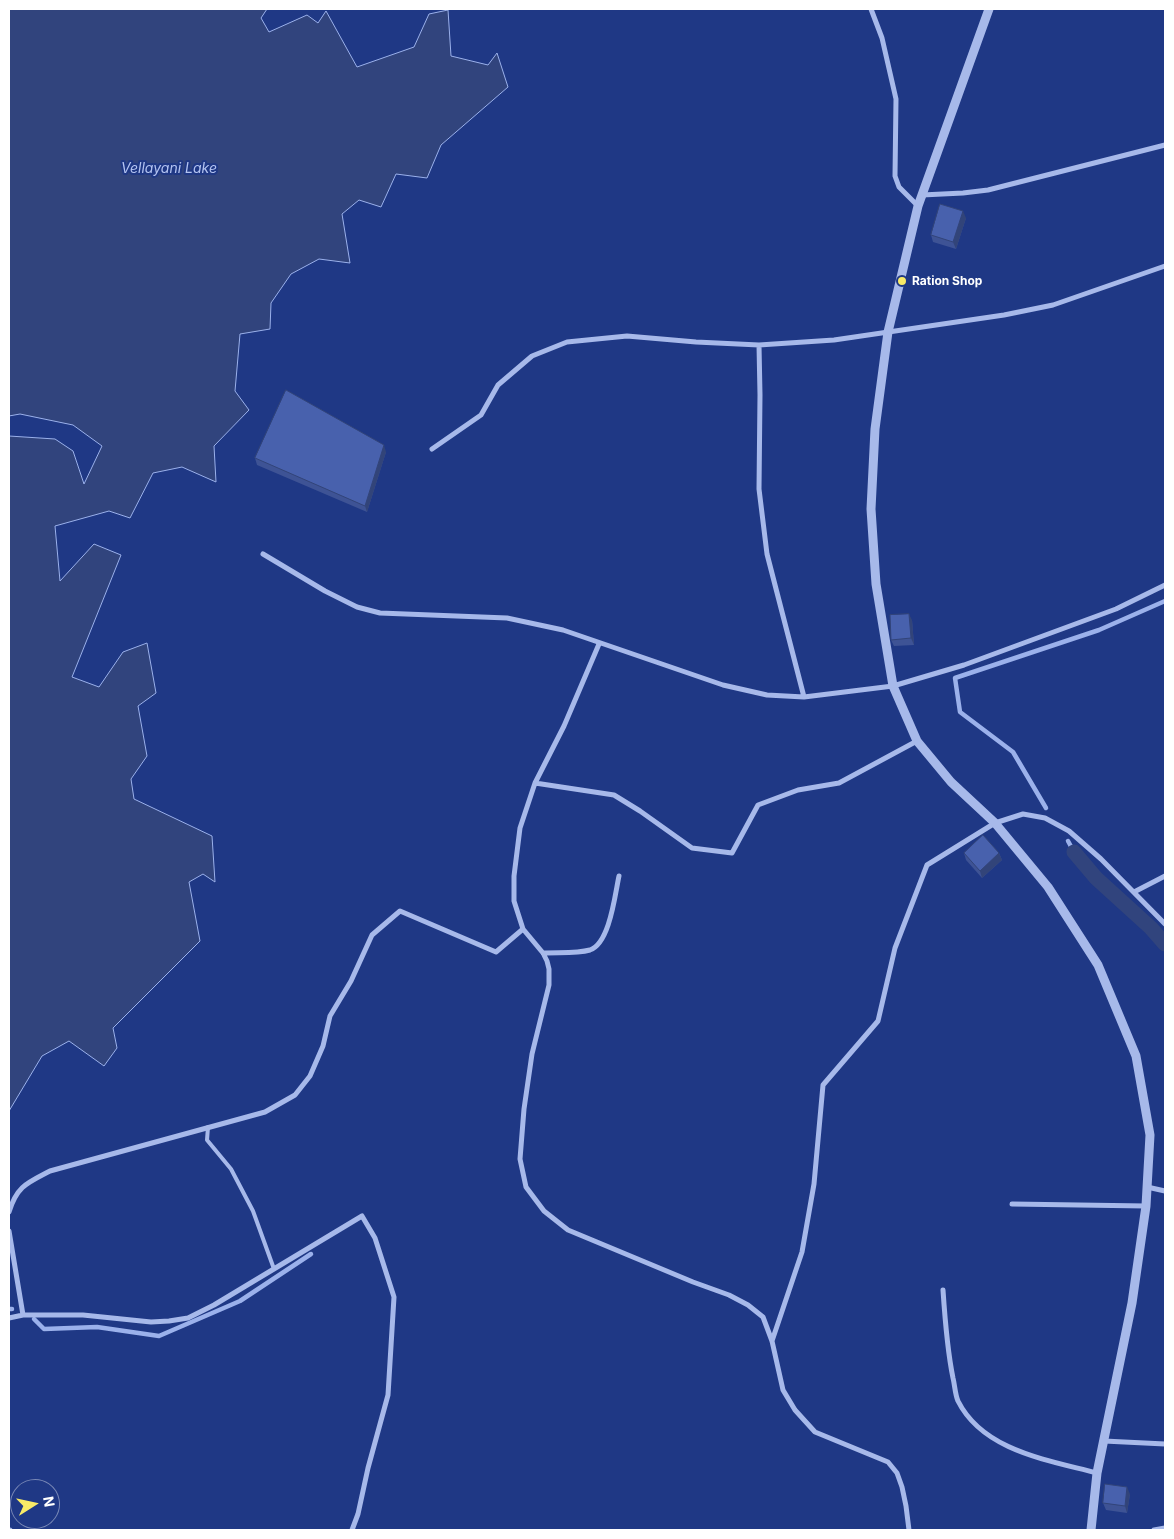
<!DOCTYPE html>
<html>
<head>
<meta charset="utf-8">
<style>
	body { margin:0 }
	#map { position:relative; width:1174px; height:1539px; overflow:hidden; background:#1f3885; font-family:Inter,sans-serif }
	canvas { display:block }
	.frame { position:absolute; inset:0; border:10px solid #fff; pointer-events:none }
	.north { position:absolute; left:10px; top:1479px; width:50px; height:50px; box-sizing:border-box; background:#1f3885; border:1px solid #7988b6; border-radius:50%; rotate:80deg; font-size:14px; font-weight:700; line-height:20px; text-align:center; color:#fff }
	.north::after { content:''; display:block; margin:auto; width:18px; height:22px; background:#f8ea67; clip-path:polygon(50% 0,100% 100%,50% 72%,0 100%) }
</style>
</head>
<body>
<div id="map">
<canvas width="1174" height="1539"></canvas>
<div class="frame"></div>
<div class="north">N</div>
</div>
<script>
const c = document.querySelector('canvas').getContext('2d');
c.lineJoin = 'round';
function paint(path, color) {
  c.fillStyle = color;
  c.fill(path, 'evenodd');
}
function strokePath(path, color, width, dash) {
  c.strokeStyle = color;
  c.lineWidth = width;
  c.lineCap = dash ? 'butt' : 'round';
  c.setLineDash(dash || []);
  c.stroke(path);
}
function write(font, color, halo, rows, align = 'center') {
  c.font = font + ' Inter,sans-serif';
  c.lineWidth = 4;
  c.setLineDash([]);
  c.textBaseline = 'middle';
  c.strokeStyle = halo;
  c.fillStyle = color;
  for (const [text, x, y, turn = 0] of rows) {
    c.save();
    c.translate(x, y);
    c.rotate((+turn || 0) * Math.PI / 180);
    c.textAlign = isNaN(turn) ? turn : align;
    if (halo) c.strokeText(text, 0, 0);
    c.fillText(text, 0, 0);
    c.restore();
  }
}
const water = new Path2D(`
	M9 9H267L261 18 269 32 307 15 318 23 326 11 357 67 414 47 429 14 448 10 451 56 488 65 497 53 508 87 441 145 427 178 396 174 381 207 359 200 342 214 350 263 319 259 291 274 271 303 270 329 240 334 235 391 249 410 214 446 216 482 182 467 153 473 130 518 109 511 55 526 60 581 94 544 121 555 72 677 99 687 123 652 147 643 156 693 138 706 147 756 131 779 134 799 212 836 215 882 203 874 189 882 200 941 113 1028 117 1048 104 1066 69 1041 42 1056 9 1111V436L55 439 73 451 84 484 102 446 73 425 20 414 9 416Z`);
paint(water, '#31447d');
strokePath(water, '#9bb1eb', 1);
strokePath(new Path2D(`
	M1046 808 1013 752 960 712 955 678 1099 630 1165 601
	M1068 841 1074 852
	M9 1309H12
	M34 1319 44 1329 97 1327 159 1336 240 1301 311 1254`), '#9bb1eb', 4.5);
strokePath(new Path2D(`
	M1074 852 1096 878 1151 928 1165 944`), '#31447d', 15);
strokePath(new Path2D(`
	M208 1127 207 1140 231 1169 253 1211 274 1269`), '#a7b9ea', 4);
strokePath(new Path2D(`
	M871 9 882 38 896 99 895 176 899 187 918 206
	M922 195 963 193 988 190 1165 145
	M759 345 760 395 759 489 767 554 804 697
	M432 449 481 415 498 385 532 356 567 342 627 336 696 342 759 345 834 340 1004 315 1053 305 1165 266
	M263 554 325 591 357 607 380 613 507 618 563 630 723 685 767 695 804 697 893 686 964 665 1116 609 1165 585
	M599 644 564 726 535 783 520 828 514 876V901L523 929 543 953 547 961 549 969V985L532 1054 524 1109 520 1159 526 1187 544 1211 568 1230 693 1282 729 1295 748 1305 763 1317 772 1341 783 1390 795 1410 815 1432 888 1462 897 1473 902 1487 906 1506 909 1530
	M535 783 614 795 640 811 692 848 732 853 758 805 798 790 839 783 917 741
	M1134 892 1165 876
	M543 953C558 952 576 954 590 950 610 943 615 894 619 876
	M1147 1187 1165 1191
	M1012 1204 1146 1206
	M9 1212C17 1186 27 1183 50 1171L265 1112 295 1095 310 1076 323 1046 330 1016 351 981 372 935 400 911 496 952 523 929
	M9 1231 23 1315
	M943 1290C945 1320 947 1349 953 1378 955 1386 955 1394 958 1401 983 1451 1048 1460 1097 1473
	M9 1318 23 1315H83L151 1322 169 1321 188 1318 214 1305 362 1216 375 1238 394 1297 388 1395 368 1468 358 1514 352 1530
	M772 1341 802 1252 814 1184 823 1085 878 1021 895 948 927 865 995 823 1023 814 1045 818 1069 831 1101 859 1165 924
	M1104 1441 1165 1444
	M9 1530H10
	M1154 1530 1165 1528`), '#a7b9ea', 5);
strokePath(new Path2D(`
	M989 9 918 206 888 332 875 429 871 509 876 584 893 686 917 741 951 782 995 823 1048 887 1098 965 1136 1056 1150 1135 1146 1206 1132 1303 1097 1473 1091 1530`), '#a7b9ea', 9);
paint(new Path2D(`
	M966 218 956 249 933 242 931 235Z
	M386 452 367 512 257 465 255 458Z
	M912 620 914 645 894 646 891 640Z
	M964 853H999L1002 860 982 878 966 860Z
	M1130 1494 1127 1513 1106 1510 1103 1503Z`), '#3e5395');
paint(new Path2D(`
	M963 211 966 218 956 249 953 242Z
	M384 445 386 452 367 512 365 506Z
	M909 614 912 620 914 645 911 638Z
	M999 853 1002 860 982 878 980 871Z
	M1127 1487 1130 1494 1127 1513 1125 1506Z`), '#324479');
const building = new Path2D(`
	M940 204 963 211 953 242 931 235Z
	M286 390 384 445 365 506 255 458Z
	M909 614 911 638 891 640 890 615Z
	M983 835 999 853 980 871 964 853Z
	M1105 1484 1127 1487 1125 1506 1103 1503Z`);
paint(building, '#4861ad');
strokePath(building, '#324479', 1);
for (const [x, y, r, color] of [
	[902,281,5,"#f8ea67"]
]) {
  const dot = new Path2D();
  dot.arc(x, y, r, 0, 2 * Math.PI);
  c.fillStyle = color;
  c.fill(dot);
  strokePath(dot, '#1f3885', 2);
}
write('bold 12px', '#fff', '#1f3885', [
	["Ration Shop",912,281]
], 'left');
write('italic 14px', '#b3c3f1', '#1f3885', [
	["Vellayani Lake",169,169]
]);
</script>
</body>
</html>
